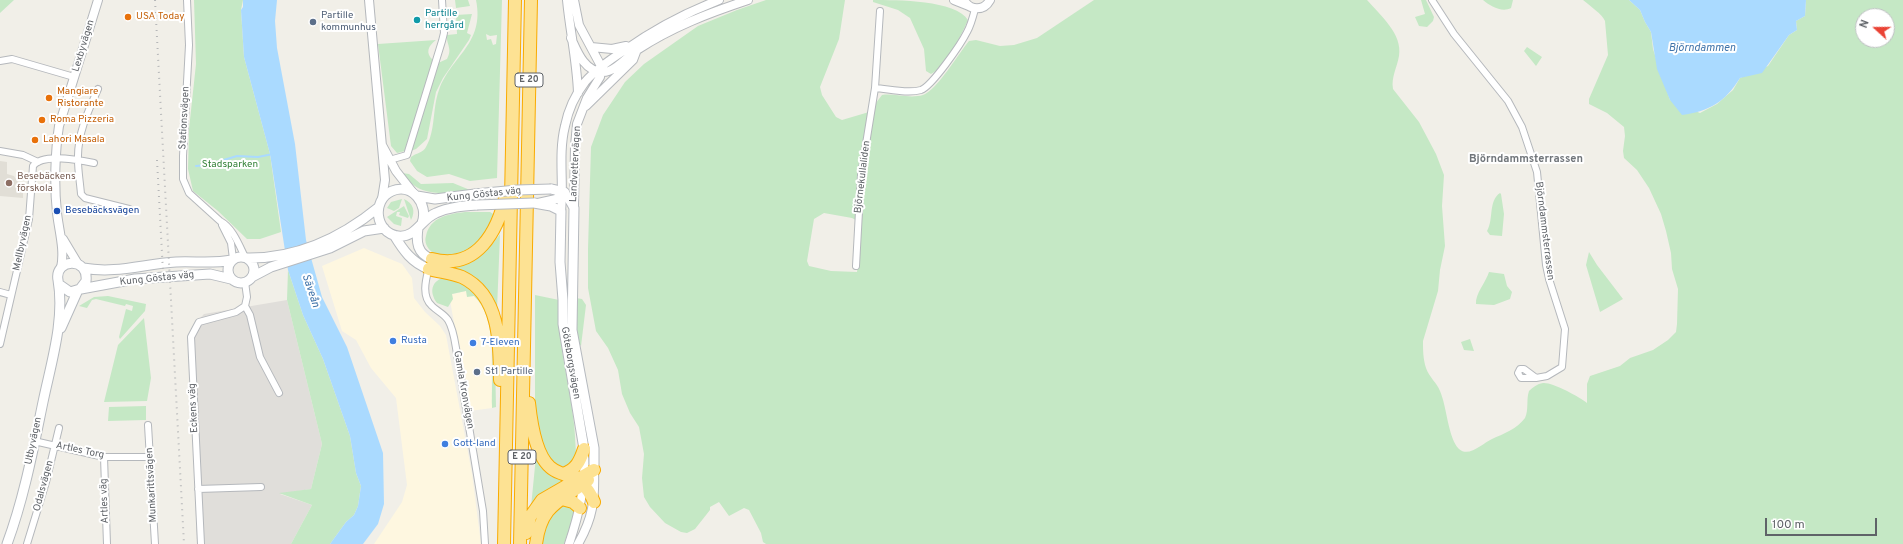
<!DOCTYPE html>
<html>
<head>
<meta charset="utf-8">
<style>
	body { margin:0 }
	#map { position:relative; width:1903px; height:544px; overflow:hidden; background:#f1efe8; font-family:Overpass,sans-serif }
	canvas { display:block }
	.north { position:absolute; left:1855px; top:8px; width:40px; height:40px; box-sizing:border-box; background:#fff; border:1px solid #bfc1c3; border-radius:50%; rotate:291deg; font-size:11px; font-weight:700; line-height:16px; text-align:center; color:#5f6368 }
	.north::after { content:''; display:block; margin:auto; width:14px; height:18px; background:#ea4335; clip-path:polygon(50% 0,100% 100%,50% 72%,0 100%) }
	.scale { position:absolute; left:1765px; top:518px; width:112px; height:18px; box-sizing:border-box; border:2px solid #5f6368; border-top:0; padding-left:5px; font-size:12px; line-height:14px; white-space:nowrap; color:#5f6368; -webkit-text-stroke:3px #fff; paint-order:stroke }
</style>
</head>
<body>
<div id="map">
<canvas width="1903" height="544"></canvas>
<div class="north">N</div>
<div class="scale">100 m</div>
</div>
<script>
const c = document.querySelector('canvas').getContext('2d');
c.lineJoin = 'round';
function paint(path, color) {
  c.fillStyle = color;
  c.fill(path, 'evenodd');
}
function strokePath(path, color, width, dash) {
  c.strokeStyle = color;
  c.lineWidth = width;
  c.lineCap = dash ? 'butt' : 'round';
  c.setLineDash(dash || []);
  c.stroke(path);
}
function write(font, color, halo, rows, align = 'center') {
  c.font = font + ' Overpass,sans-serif';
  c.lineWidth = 4;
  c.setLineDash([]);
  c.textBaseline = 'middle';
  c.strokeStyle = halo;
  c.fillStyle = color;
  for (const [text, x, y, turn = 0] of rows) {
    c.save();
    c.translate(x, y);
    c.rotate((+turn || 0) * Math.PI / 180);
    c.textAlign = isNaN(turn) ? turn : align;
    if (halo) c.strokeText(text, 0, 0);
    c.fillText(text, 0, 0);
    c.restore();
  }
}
paint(new Path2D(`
	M364 248 402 264 412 278 414 298 425 312 440 326 446 335 472 474 481 544H374L402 502 407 485 396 398 371 368 356 340 342 331 322 266Z
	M470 290 481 302 486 313 491 336 492 408 470 411 449 295Z`), '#fef7e0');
paint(new Path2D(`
	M287 300 322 444 311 489 280 494 312 505 291 544H197L189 335 194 325 204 314Z`), '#e0deda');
paint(new Path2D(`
	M0 161 7 162V174L14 176 23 190V198L0 196Z`), '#e1ded6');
paint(new Path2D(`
	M0 0H14L0 13Z
	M194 0H243L241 10 244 57 270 154 281 232 260 239H247L218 211 193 191 188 169 189 129 196 64Z
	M455 0H468L470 6 456 8Z
	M476 0H502L497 178 470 181 449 174 427 177 417 171 410 161 411 157C416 153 423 153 426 147 436 130 432 109 439 90 451 56 485 44 476 0ZM486 34 490 36 497 35 496 44 493 45 491 39 487 40Z
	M766 0H845L839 39 820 87 822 95 836 117 842 120 869 112 882 95C895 93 909 99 923 95 937 90 959 53 969 41L976 40 1000 46 1014 45 1037 38 1094 0H1367C1380 15 1403 34 1399 56 1397 68 1391 77 1393 89L1419 122 1436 154 1444 175 1442 206 1445 246 1440 270 1438 291 1423 341C1423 349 1423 359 1426 368 1429 377 1437 383 1440 391 1447 407 1448 438 1459 449 1469 458 1483 443 1492 439 1503 434 1517 429 1525 418 1529 410 1526 399 1529 391 1533 387 1537 384 1543 383 1552 382 1580 397 1587 403V384L1590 376 1620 366 1630 358 1653 350 1668 340 1676 332 1677 324 1678 289 1672 269 1671 253 1666 231 1661 214 1649 188 1637 170 1624 158 1623 151 1625 136 1624 127 1607 113 1589 104V99L1608 55 1605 21C1602 14 1590 6 1583 0H1629L1640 10 1645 22 1651 32 1653 49 1670 100 1700 113 1717 104 1733 90 1740 78 1768 66 1789 35 1797 30 1796 21 1805 16 1806 0H1903V544H766L763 542 761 533 749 510 744 508 729 516 719 502 710 507V510L695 529 687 533 681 532 665 523 650 507 644 497 642 478 644 454 639 427 630 413 622 394 618 370 608 348 596 331 588 288V249L591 147 603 115 625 82 644 64 698 26 737 10ZM1863 16H1887V40H1863ZM824 213 852 218 862 223 857 272 831 271 809 266 807 261 814 219Z
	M873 0C897 0 956 0 968 20 962 34 945 68 931 74L926 71 924 49 910 18 898 10 873 2Z
	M1421 0H1426L1434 17 1433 21 1427 27 1419 26 1415 17 1425 14Z
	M1483 0H1513L1511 8C1502 13 1490 6 1483 0Z
	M472 14 467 33 471 35 469 40 443 78 436 92 427 139 416 149 411 151 438 63 447 59C453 48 446 45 447 35L457 34 456 15Z
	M436 40C428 46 425 53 433 60L405 151 397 153 391 146 378 44Z
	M1527 47 1542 57 1536 66 1524 51Z
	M402 173 409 174 421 184 453 183 470 190C444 194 419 198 402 173Z
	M1500 193 1501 194 1504 214 1502 236 1490 235 1487 231C1494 219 1488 201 1500 193Z
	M402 199 399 208 394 211 387 208 391 202Z
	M404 199C413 203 416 211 411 220Z
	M404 206 409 216 408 218 399 215 400 212H397L396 216 402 218 401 226 394 224 387 217Z
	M465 212H490L495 215C492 220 491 227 488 232 477 248 450 265 432 252 427 248 424 242 426 236 430 217 448 214 465 212Z
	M500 234 497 310 449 267C474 261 485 255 500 234Z
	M1589 252 1597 265 1623 299 1600 312 1586 265Z
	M288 270 303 315 323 359 350 436 356 473 361 486 358 506 354 515 346 522 330 544H291L312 505 279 493 311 489 322 444 287 300Z
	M1489 272 1504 274 1507 286 1512 292 1510 299 1494 305 1476 304C1475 294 1486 282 1489 272Z
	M445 277 467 284 488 307 495 359 496 407 492 408C491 376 499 319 474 296L467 297 466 291 452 294 453 299 448 307 437 303C429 292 431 281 445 277Z
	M535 295 559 300C557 341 568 376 573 416 575 428 575 441 576 453V459L565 468H558L544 451 538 429 535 405Z
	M108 296 146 304 145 311 120 339 119 337 126 309 132 311 133 306 126 304 125 306 96 299 92 300 87 308 79 306 94 297Z
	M576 298 582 299 586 305 581 346C573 336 575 310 576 298Z
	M144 318 151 378 147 401 104 402 118 345Z
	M1470 339 1474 351 1464 350 1461 342Z
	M146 406V420L108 421 109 407Z
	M536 456C543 470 550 475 565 480L531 507Z
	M565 505 571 506 575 512 564 544H541C545 528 548 512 565 505Z`), '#c5e8c5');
paint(new Path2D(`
	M243 0H277L275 21 277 48 295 144 306 240 322 297 347 347 383 453 384 504 378 524 363 544H330L346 522 354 515 358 506 361 486 356 473 350 436 323 359 303 315 288 270 270 154 244 57 241 10 243 7Z
	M1629 0H1806L1805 16 1796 21 1797 30 1789 35 1762 73 1740 78C1725 102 1710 111 1682 115L1670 100 1657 69 1651 32 1645 22 1640 10Z`), '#aadaff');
strokePath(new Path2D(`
	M196 166 207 165 237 156 258 157 273 154`), '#aadaff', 2);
const minor = new Path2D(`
	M187 0 189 45 183 156V179L189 193 220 221C233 228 239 245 245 257
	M1432 0 1454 34 1508 101 1522 127 1537 172 1546 265 1549 279 1565 329 1562 367 1547 376 1536 378
	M0 61 12 59 74 77
	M875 88C889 89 907 94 921 90 932 86 961 44 967 32 971 25 973 17 975 9
	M98 89C88 111 77 135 78 160 78 171 80 182 81 194L85 198 129 209
	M0 151 23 155 38 162
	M386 161 407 155 442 41 444 33 442 0
	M222 225 231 243 233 259
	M856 266 861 175 875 88 880 11
	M429 267C426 279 421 296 432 306 437 311 444 314 448 320 454 330 455 343 457 354L483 511 485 544
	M0 292 11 295
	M245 306 250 315 260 357 279 393
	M0 344 29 219 33 166C42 153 80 160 94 163
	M1520 369H1524L1536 378H1521L1518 373Z
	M148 425 155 544
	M34 441 104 457H150
	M104 457 107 544
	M198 489 261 487
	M27 544 46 482 59 428
	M201 544 191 337 199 322 236 312 245 306 247 297 245 282`);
const tertiary = new Path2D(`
	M369 0 385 180 382 199
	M567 0C570 31 577 62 578 93
	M954 0 969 6
	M964 0C970 11 984 11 990 0
	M571 38C577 51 584 71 602 72 614 73 628 56 637 50 672 27 709 13 748 0
	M591 47 612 49 626 46
	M586 106 633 60 636 52
	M382 145 396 171 414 194
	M538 203 556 199 565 192
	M574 208 575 146 577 124 587 98 600 77 601 66 579 25 574 0
	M561 211C564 183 558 154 565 126 568 111 575 95 585 82 596 69 611 59 625 50 655 29 685 13 719 0
	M63 239 78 264
	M61 268C65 250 59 231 57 213 54 186 55 152 59 126L98 0
	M569 544C579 514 586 485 584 454
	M578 544C593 518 595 500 594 470`);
const secondary = new Path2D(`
	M551 189C563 191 569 197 574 208L572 330 594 448V470
	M417 196 435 199 475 194
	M534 203 551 206 561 211 560 262 563 300V324L584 449
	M422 223C429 204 412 183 392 191 371 200 375 233 398 236 416 238 421 219 436 213 449 207 463 206 477 205
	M418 228C416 242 417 254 432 259
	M394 235C403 250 412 263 429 269
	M228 270a13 13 0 1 1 26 0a13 13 0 1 1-26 0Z
	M246 258C296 259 341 238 379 207
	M83 268C116 274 143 264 176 262 195 261 213 264 232 260
	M252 277 271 267 330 248 364 231 384 228
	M81 289 135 279 210 274 231 279
	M61 328 78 290
	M7 544C24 498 33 450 43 402 51 363 65 320 58 280 54 259 89 256 86 281L80 289 70 292 60 285`);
const motorway = new Path2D(`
	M432 259C477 271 498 231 506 194
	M429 269C440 272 451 273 462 277 500 295 500 344 500 380
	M529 403C531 422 535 454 550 467 554 471 558 472 563 474 579 480 588 486 594 502
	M563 474C576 470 580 461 584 449
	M562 499 573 502 580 508
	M526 533 530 517 542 500 594 470
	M504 544 515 0
	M520 544 531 0
	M536 544C541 504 560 502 588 480`);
strokePath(minor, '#b5b8bc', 8);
strokePath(tertiary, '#b5b8bc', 10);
strokePath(secondary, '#b6babf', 11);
strokePath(motorway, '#f9ab00', 14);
strokePath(minor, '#fff', 6);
strokePath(tertiary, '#fff', 8);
strokePath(secondary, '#fff', 9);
strokePath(motorway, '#fde293', 12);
strokePath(new Path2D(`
	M155 0 184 544
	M157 160 163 272`), '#b6b7b8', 2, [1, 5]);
const secondaryBridge = new Path2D(`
	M475 194 517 190 551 189
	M477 205 534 203`);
strokePath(secondaryBridge, '#b6babf', 11, []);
strokePath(secondaryBridge, '#fff', 9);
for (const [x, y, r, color] of [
	[128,17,4,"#e8710a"],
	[417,20,4,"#0f9aa8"],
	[313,22,4,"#5c6f8a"],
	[49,98,4,"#e8710a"],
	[42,120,4,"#e8710a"],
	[35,140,4,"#e8710a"],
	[9,183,4,"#8d6e63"],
	[57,211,4,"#1a4fb4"],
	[393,341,4,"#3f7fe0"],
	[473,343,4,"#3f7fe0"],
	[477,372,4,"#5c6f8a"],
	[445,444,4,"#3f7fe0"]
]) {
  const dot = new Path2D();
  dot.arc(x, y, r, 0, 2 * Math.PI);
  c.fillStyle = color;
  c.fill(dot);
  strokePath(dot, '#fff', 1.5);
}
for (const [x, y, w] of [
	[529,80,28],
	[522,457,28]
]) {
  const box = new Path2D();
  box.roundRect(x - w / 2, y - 7, w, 14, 3);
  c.fillStyle = '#fff';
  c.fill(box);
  strokePath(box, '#5f6368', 1);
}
write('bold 9px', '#5f6368', null, [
	["E 20",529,80],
	["E 20",522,457]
]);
write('10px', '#0d838f', '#fff', [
	["Partille",425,14],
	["herrgård",425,26]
], 'left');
write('10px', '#4e5e75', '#fff', [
	["Partille",321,16],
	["kommunhus",321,28],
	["St1 Partille",485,372]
], 'left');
write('10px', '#c56008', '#fff', [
	["USA Today",136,17],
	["Mangiare",57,92],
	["Ristorante",57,104],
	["Roma Pizzeria",50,120],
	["Lahori Masala",43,140]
], 'left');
write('10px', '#5f6368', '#fff', [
	["Lexbyvägen",84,46,-73],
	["Stationsvägen",185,118,-87],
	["Landvettervägen",576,164,-87],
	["Björnekullaliden",863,177,-83],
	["Kung Göstas väg",484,195,-6],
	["Björndammsterrassen",1544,231,83],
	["Mellbyvägen",23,243,-78],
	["Kung Göstas väg",157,279,-6],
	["Göteborgsvägen",570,363,80],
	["Gamla Kronvägen",463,390,80],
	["Eckens väg",194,408,-93],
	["Utbyvägen",34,441,-78],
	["Artles Torg",80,451,12],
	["Munkarittsvägen",152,485,-93],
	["Odalsvägen",44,486,-75],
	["Artles väg",105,501,-92]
]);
write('10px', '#348238', '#fff', [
	["Stadsparken",230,165]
]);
write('10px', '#785e54', '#fff', [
	["Besebäckens",17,177],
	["förskola",17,189]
], 'left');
write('10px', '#164399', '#fff', [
	["Besebäcksvägen",65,211]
], 'left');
write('10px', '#366cbe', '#fff', [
	["Rusta",401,341],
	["7-Eleven",481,343],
	["Gott-land",453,444]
], 'left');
write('italic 11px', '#4174aa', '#fff', [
	["Björndammen",1702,49],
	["Säveån",310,291,72]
]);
write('bold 11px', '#70757a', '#fff', [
	["Björndammsterrassen",1526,160]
]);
</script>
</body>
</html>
